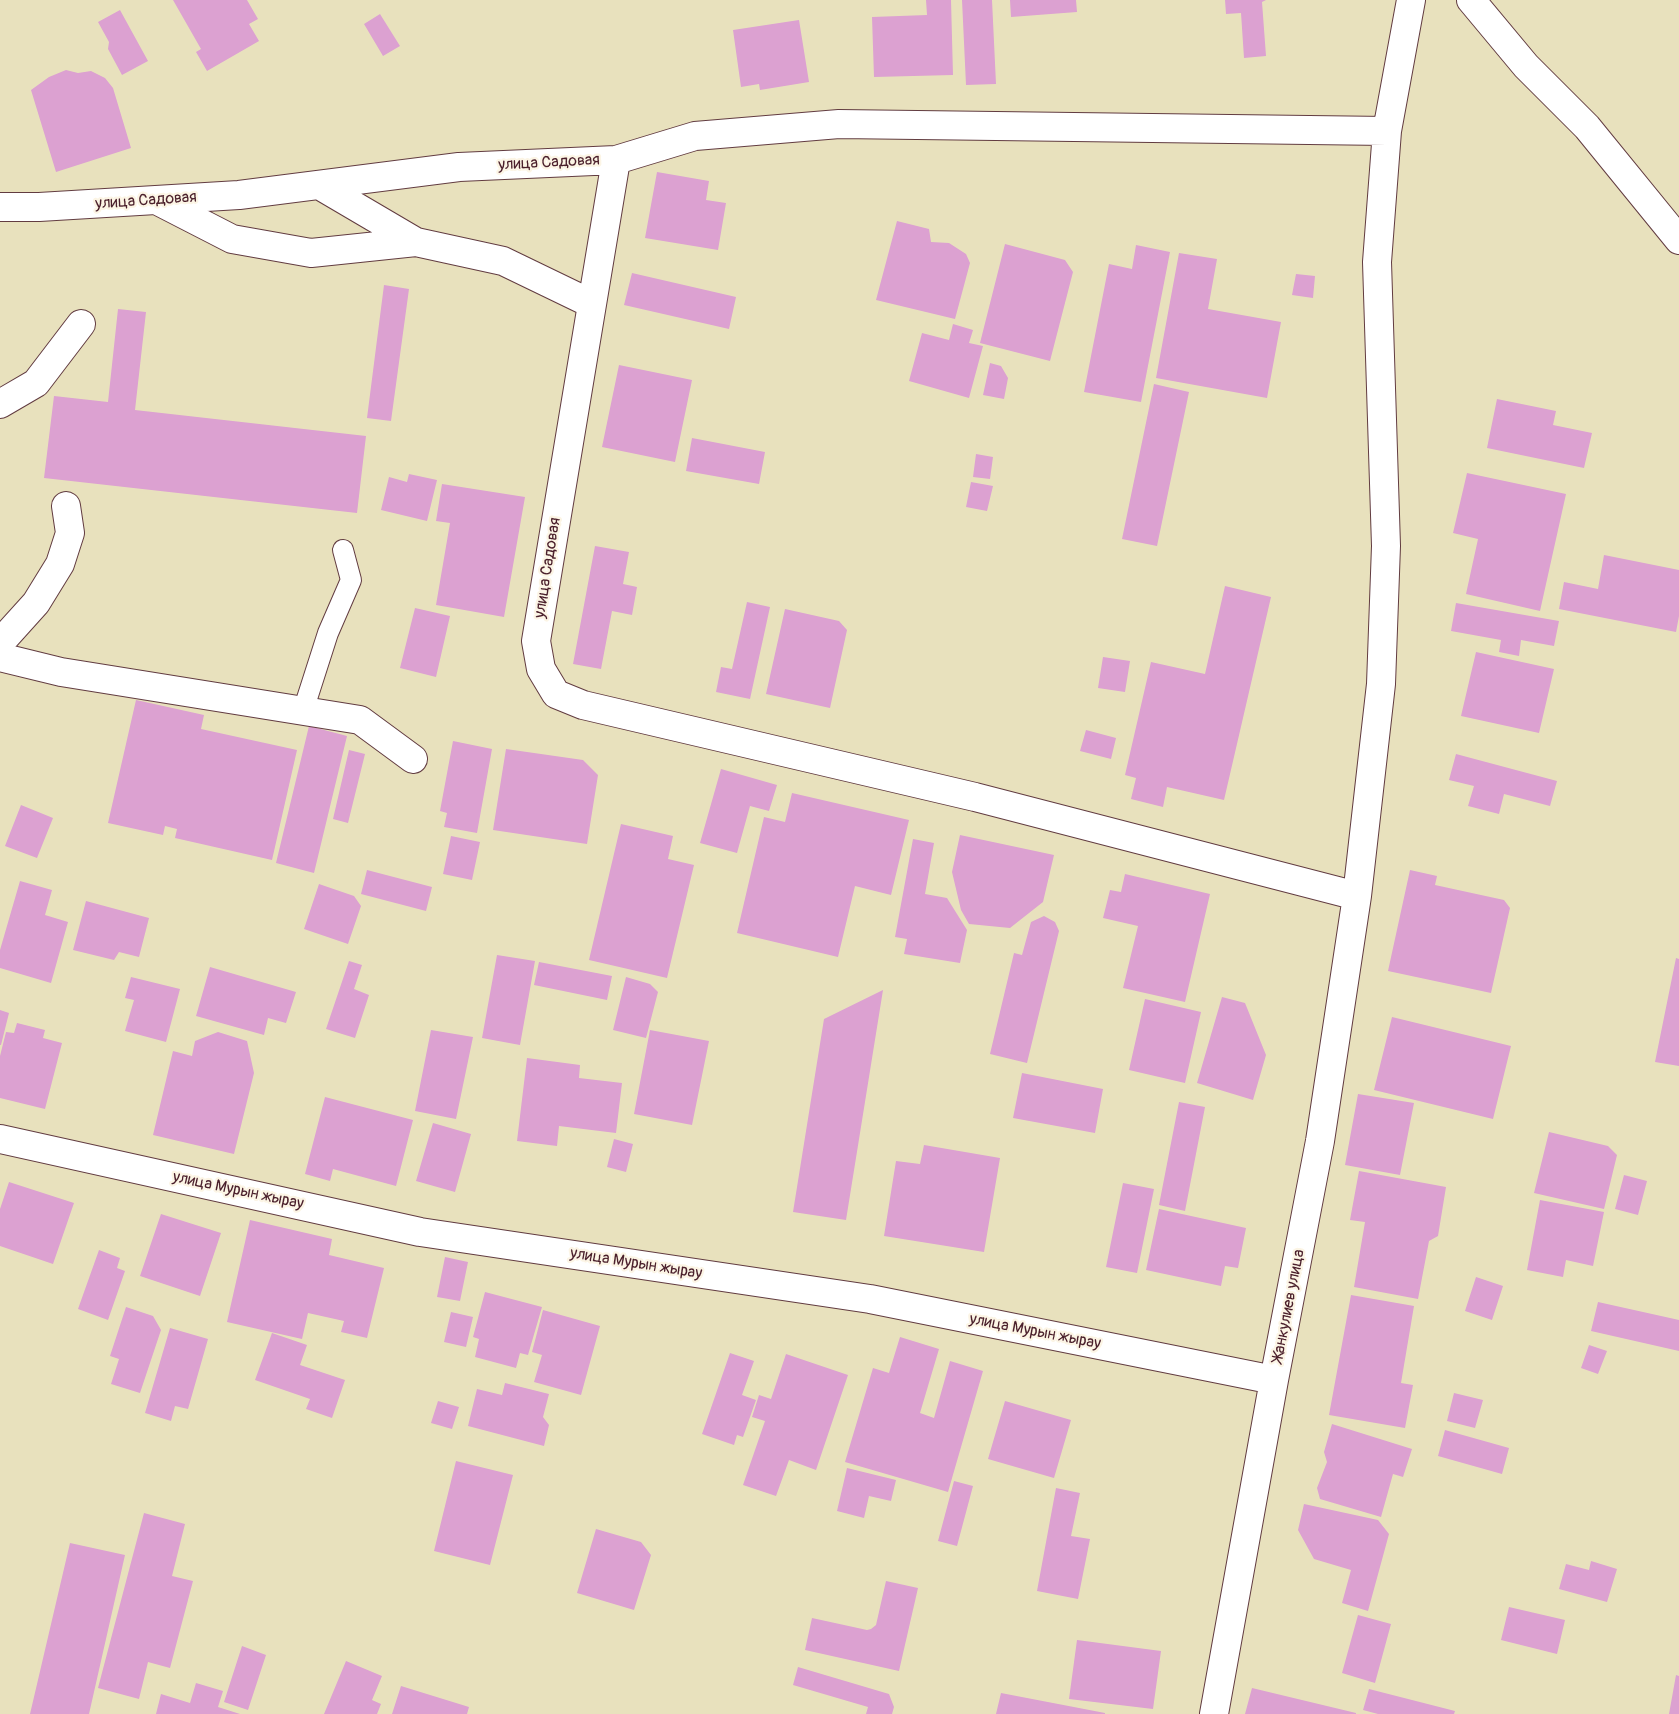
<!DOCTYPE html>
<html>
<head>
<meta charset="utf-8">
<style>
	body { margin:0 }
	canvas { display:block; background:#e8e1bd }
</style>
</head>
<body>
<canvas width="1679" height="1714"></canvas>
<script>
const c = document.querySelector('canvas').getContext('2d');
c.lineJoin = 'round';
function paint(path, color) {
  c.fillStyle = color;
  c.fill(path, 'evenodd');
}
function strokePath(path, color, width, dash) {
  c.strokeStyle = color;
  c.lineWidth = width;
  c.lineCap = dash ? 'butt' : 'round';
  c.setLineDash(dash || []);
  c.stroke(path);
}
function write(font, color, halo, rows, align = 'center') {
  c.font = font + ' Pangolin,sans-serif';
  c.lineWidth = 4.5;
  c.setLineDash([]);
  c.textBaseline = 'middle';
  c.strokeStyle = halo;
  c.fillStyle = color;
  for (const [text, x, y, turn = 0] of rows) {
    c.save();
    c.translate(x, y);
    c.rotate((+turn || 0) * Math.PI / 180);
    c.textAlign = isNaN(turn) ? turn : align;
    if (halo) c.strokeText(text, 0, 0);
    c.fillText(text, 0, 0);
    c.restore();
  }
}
paint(new Path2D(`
	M173 0H247L258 19 249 24 259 41 207 71 196 52 201 49Z
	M926 0H951L953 75 874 77 872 17 927 15Z
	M962 0H992L996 84 966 85Z
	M1010 0H1076L1077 12 1011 17Z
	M1225 0H1266L1262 2 1266 56 1244 58 1241 13 1226 14Z
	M120 10 148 61 122 75 108 49 109 42 98 22Z
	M380 14 400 46 383 56 364 24Z
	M799 20 809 82 760 90 759 84 741 87 733 30Z
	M66 70 78 73 91 71 105 78 113 88 131 148 56 172 31 90 49 77Z
	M657 172 709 181 706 200 726 203 718 250 645 238Z
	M897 221 929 229 931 242 949 243 966 254 970 263 955 319 876 300Z
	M1005 244 1065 260 1073 272 1050 361 980 343Z
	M1136 245 1170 252 1141 402 1084 392 1109 264 1132 269Z
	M1179 253 1217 259 1208 309 1281 322 1267 398 1156 378Z
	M632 273 736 297 729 329 624 305Z
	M1296 274 1315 276 1313 298 1292 295Z
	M384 285 409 289 391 421 367 418Z
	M118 309 146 312 135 410 366 436 357 513 44 478 54 396 108 402Z
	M953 324 973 330 969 343 983 346 969 398 909 381 922 333 949 340Z
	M990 363 1001 366 1008 378 1004 399 983 395Z
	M619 365 692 380 675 462 602 447Z
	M1154 384 1189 392 1157 546 1122 539Z
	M1497 399 1556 411 1553 425 1592 433 1584 468 1487 448Z
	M692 438 765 452 759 484 686 471Z
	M976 454 993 457 990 479 973 477Z
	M1467 473 1566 494 1540 611 1466 594 1478 539 1453 533Z
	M409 474 437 480 427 521 381 510 389 477 407 482Z
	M971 482 993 486 987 511 966 507Z
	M442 484 525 497 504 617 436 605 450 523 436 521Z
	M595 546 629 552 623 584 637 587 632 615 612 611 601 669 573 664Z
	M1604 555 1679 570V616L1676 632 1559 609 1564 582 1598 589Z
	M1225 586 1271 597 1224 800 1167 787 1163 807 1131 799 1136 778 1125 775 1151 662 1205 674Z
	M747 602 770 607 750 699 716 692 721 667 732 669Z
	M1456 603 1559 621 1554 646 1521 640 1519 656 1499 652 1501 640 1451 631Z
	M415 608 450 616 436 677 400 668Z
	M785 609 839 621 847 630 830 708 766 694Z
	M1476 652 1554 669 1539 733 1461 716Z
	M1103 657 1130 661 1125 692 1098 688Z
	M136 700 204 715 201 729 297 750 272 860 175 838 177 829 165 826 163 835 108 823Z
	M309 726 347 736 314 873 276 863Z
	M1086 730 1116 738 1111 759 1080 751Z
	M453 741 492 749 477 833 444 827 447 813 440 811Z
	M506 749 583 760 598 775 587 844 493 830Z
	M349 750 365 754 348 823 333 819Z
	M1456 754 1557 781 1550 806 1504 794 1499 814 1468 806 1474 786 1449 780Z
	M721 769 777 785 769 811 750 806 737 853 700 843Z
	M792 793 909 820 891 895 855 886 838 957 737 933 764 817 785 822Z
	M21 805 53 818 37 858 5 846Z
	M621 824 673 836 668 859 694 865 667 978 589 960Z
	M960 835 1054 855 1043 902 1010 928 969 924 961 910 952 872Z
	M451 836 480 842 472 880 443 874Z
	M913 839 934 843 925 894 947 898 967 930 960 963 904 954 907 939 895 937Z
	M367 870 432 887 426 911 361 894Z
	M1410 870 1437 876 1435 885 1504 900 1510 908 1491 993 1388 971Z
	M1125 874 1210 894 1185 1002 1123 988 1138 926 1103 918 1110 890 1121 892Z
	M20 881 52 890 45 915 68 922 51 983 0 968V950Z
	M319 884 354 896 361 906 348 944 304 929Z
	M86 901 149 918 139 957 119 952 114 960 73 950Z
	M1044 916 1055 922 1059 931 1027 1063 990 1054 1014 953 1022 955 1031 922Z
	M497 955 535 961 520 1045 482 1038Z
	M1676 958 1679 959V1066L1655 1062Z
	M349 961 362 965 354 989 369 995 355 1038 326 1029Z
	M539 962 612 976 607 1000 534 985Z
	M210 967 296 992 286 1023 268 1018 264 1035 196 1016Z
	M131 977 180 989 166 1042 125 1031 134 1000 125 998Z
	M626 977 650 984 658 992 646 1038 613 1030Z
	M883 990 846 1220 793 1212 824 1019Z
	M1222 997 1245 1003 1266 1055 1253 1100 1197 1083Z
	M1145 999 1201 1012 1185 1083 1129 1070Z
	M0 1010 9 1013 1 1045H0Z
	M1392 1017 1511 1046 1493 1119 1374 1090Z
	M17 1023 45 1030 43 1038 62 1043 45 1109 0 1098V1056L6 1032 14 1033Z
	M431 1030 473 1037 456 1119 415 1111Z
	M650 1030 709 1041 692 1125 634 1114Z
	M218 1032 247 1041 254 1073 234 1154 153 1135 173 1051 192 1056 195 1041Z
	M527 1058 580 1065 579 1078 622 1083 616 1133 559 1126 557 1146 517 1141Z
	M1022 1073 1103 1089 1095 1133 1013 1118Z
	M1358 1094 1414 1103 1400 1175 1345 1165Z
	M325 1097 413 1120 396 1186 333 1169 330 1181 305 1174Z
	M1179 1102 1205 1107 1185 1211 1159 1205Z
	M433 1123 471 1134 455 1192 416 1181Z
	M1549 1132 1608 1146 1617 1155 1604 1209 1534 1193Z
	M614 1139 633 1144 626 1172 607 1167Z
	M924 1145 1000 1158 984 1252 884 1236 896 1161 920 1164Z
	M1359 1171 1446 1187 1438 1236 1429 1241 1418 1299 1354 1287 1365 1222 1350 1220Z
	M1624 1175 1647 1181 1638 1215 1615 1209Z
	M9 1182 74 1203 53 1264 0 1246V1209Z
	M1123 1183 1154 1189 1137 1273 1106 1267Z
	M1540 1200 1604 1212 1593 1266 1566 1260 1563 1277 1527 1270Z
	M1159 1209 1246 1228 1238 1268 1225 1266 1221 1286 1146 1270Z
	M161 1214 221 1233 200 1296 140 1276Z
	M250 1220 332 1239 329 1255 384 1268 367 1338 341 1332 344 1321 308 1313 302 1339 227 1322Z
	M99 1250 120 1258 117 1268 125 1271 108 1320 78 1309Z
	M445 1257 468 1262 460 1301 437 1297Z
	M1476 1277 1503 1286 1492 1320 1465 1311Z
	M485 1292 542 1307 528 1355 520 1353 516 1368 475 1357 479 1339 473 1337Z
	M1351 1295 1414 1306 1401 1383 1413 1385 1405 1428 1329 1415Z
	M1598 1302 1679 1320V1351L1591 1331Z
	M126 1307 153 1316 161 1330 140 1393 111 1384 119 1359 110 1356Z
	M543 1310 600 1326 581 1395 534 1382 542 1355 532 1352Z
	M451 1312 473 1317 466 1347 444 1342Z
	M170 1328 208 1339 188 1409 175 1406 171 1421 145 1413Z
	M272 1333 307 1345 300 1365 345 1380 332 1418 306 1409 310 1399 255 1380Z
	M900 1337 939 1349 920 1413 934 1418 950 1361 983 1371 948 1492 845 1462 873 1368 889 1373Z
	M1589 1345 1607 1351 1598 1374 1581 1368Z
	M730 1353 754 1361 742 1395 756 1400 743 1437 737 1435 734 1445 702 1434Z
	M786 1354 848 1375 816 1470 789 1460 776 1496 743 1485 765 1421 752 1417 759 1395 771 1399Z
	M505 1383 549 1394 543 1417 549 1425 544 1446 468 1426 477 1389 502 1395Z
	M1454 1393 1483 1400 1475 1428 1447 1421Z
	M438 1401 459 1407 452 1429 431 1423Z
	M1005 1401 1071 1420 1054 1478 988 1459Z
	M1332 1424 1412 1449 1403 1477 1393 1474 1381 1517 1320 1499 1317 1488 1327 1462 1324 1452Z
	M1445 1430 1509 1448 1502 1474 1438 1456Z
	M456 1461 513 1475 490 1565 434 1551Z
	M847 1468 896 1480 891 1501 869 1496 864 1518 837 1511Z
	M954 1481 973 1486 957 1546 938 1541Z
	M1056 1488 1080 1493 1071 1536 1090 1539 1078 1599 1037 1591Z
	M1304 1504 1378 1520 1389 1534 1368 1611 1342 1603 1351 1570 1314 1559 1298 1530Z
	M144 1513 185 1524 172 1576 193 1581 170 1668 148 1662 139 1699 98 1688Z
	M596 1529 641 1542 651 1555 634 1610 577 1593Z
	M70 1543 125 1555 89 1714H30Z
	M1591 1561 1617 1569 1607 1602 1559 1589 1566 1564 1589 1570Z
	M886 1581 918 1588 899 1671 805 1650 812 1618 867 1630 871 1629 876 1625Z
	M1509 1607 1565 1620 1557 1654 1501 1640Z
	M1358 1615 1391 1624 1375 1683 1342 1673Z
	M1077 1640 1161 1651 1153 1709 1069 1699Z
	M242 1646 266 1655 248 1710 224 1702Z
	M346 1661 382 1676 372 1700 381 1704 377 1714H324Z
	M798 1667 889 1694 894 1707 892 1714H866L868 1707 793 1685Z
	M1676 1675 1679 1676V1714H1669Z
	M196 1683 223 1691 218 1707 240 1714H156L161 1694 190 1703Z
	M401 1686 469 1707 467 1714H392Z
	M1252 1688 1356 1713V1714H1245Z
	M1369 1689 1455 1711 1454 1714H1378L1363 1710Z
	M1001 1693 1105 1713V1714H996Z`), '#dca1d1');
const lane = new Path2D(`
	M303 711 328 633 351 580 343 550`);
const street = new Path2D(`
	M1471 0 1526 66 1587 127 1679 240
	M616 160 695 136 839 124 1387 131
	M319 185 416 242 503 261 592 304
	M158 201 232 239 311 253 416 242
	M0 207H39L239 195 459 167 616 160 536 641 541 669 556 694 583 705 975 797 1357 896
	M0 404 36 383 81 324
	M0 643 36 603 60 564 70 533 66 506
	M0 657 61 672 360 720 413 759
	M0 1139 420 1232 870 1299 1274 1380
	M1214 1714 1274 1380 1320 1141 1357 896 1381 684 1386 546 1377 262 1387 131 1411 0`);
strokePath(lane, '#623c41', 22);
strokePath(street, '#623c41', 30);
strokePath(lane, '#fff', 20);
strokePath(street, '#fff', 28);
write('16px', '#4a1f2b', '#fcf5e5', [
	["улица Садовая",549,163,-3],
	["улица Садовая",146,201,-4],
	["улица Садовая",548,568,-81],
	["улица Мурын жырау",238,1191,12],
	["улица Мурын жырау",636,1264,9],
	["Жанкулиев улица",1289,1306,-79],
	["улица Мурын жырау",1035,1332,11]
]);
</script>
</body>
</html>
